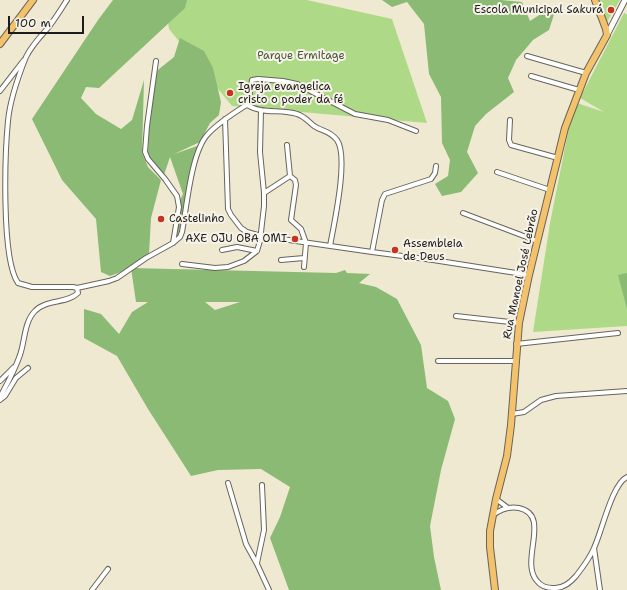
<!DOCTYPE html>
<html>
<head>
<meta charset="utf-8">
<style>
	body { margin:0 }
	#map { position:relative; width:627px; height:590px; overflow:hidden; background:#f0e9d2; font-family:"Shantell Sans",sans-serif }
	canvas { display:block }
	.scale { position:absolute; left:8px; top:16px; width:76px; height:18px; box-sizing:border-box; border:2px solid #1c1c1c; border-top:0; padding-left:5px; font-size:12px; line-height:14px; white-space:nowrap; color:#1c1c1c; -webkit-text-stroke:3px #f7f3e8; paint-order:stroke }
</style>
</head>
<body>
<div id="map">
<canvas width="627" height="590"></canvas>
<div class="scale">100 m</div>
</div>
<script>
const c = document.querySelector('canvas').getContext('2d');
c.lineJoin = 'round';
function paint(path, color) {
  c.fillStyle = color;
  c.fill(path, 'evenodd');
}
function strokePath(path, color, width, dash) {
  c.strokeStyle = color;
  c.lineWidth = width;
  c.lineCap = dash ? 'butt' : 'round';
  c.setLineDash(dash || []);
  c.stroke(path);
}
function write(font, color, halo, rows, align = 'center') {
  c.font = font + ' "Shantell Sans",sans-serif';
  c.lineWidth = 4;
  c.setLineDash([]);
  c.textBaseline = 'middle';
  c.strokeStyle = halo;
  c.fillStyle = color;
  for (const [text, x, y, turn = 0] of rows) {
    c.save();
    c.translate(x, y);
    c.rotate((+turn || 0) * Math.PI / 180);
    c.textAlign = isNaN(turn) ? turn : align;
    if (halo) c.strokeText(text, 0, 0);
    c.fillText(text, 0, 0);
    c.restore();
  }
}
paint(new Path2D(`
	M165 0H307L392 19 427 123 232 106 169 29Z
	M595 0H620L605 25Z
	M624 13 627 14V326L533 332 550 223 574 102 604 112 580 98Z`), '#aeda87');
paint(new Path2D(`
	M113 0H187L185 8 99 88 86 87 81 98 96 114 121 129 132 120 144 80 142 153 148 167 161 180 151 218 149 254 129 269 110 276 101 272 96 219 62 180 32 119 98 20Z
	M382 0H501L522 2 530 21 547 10 556 8 549 30 533 40 516 60 508 78 514 92 486 114 475 126 467 152 478 173 461 192 442 196 435 184 448 176 450 160 442 143 441 97 429 74 424 24 407 2 392 7Z
	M180 38 204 51 213 68 221 102 219 115 210 123 200 142 174 154 200 145 177 240 179 202 183 194 170 157 164 175 153 164 148 153 151 79 159 69 174 57Z
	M131 268 336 273 345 270 347 273 370 274 359 283 376 287 397 299 421 345 427 388 448 401 455 419 441 470 430 526 434 557 441 590H289L270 538 280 517 290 487 261 469 218 470 191 476 148 409 117 356 84 338V309L101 314 119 334 132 312 148 302H136ZM205 302H240L215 310Z
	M627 273V309L618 275Z`), '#8aba74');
const minor = new Path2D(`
	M527 56 586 73
	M156 61 147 126 145 152 148 159 165 179 177 196 179 207 173 243
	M531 76 579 90
	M0 91 24 60
	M225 119 228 209 231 215 241 228 247 232 261 236 372 252 433 260 529 275
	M510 120 509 140 511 145 558 158
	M287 145 290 176
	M497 172 550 190
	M264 193 290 176 295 180 296 185 291 220 301 229 306 243 304 267
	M463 213 537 241
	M330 246C334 224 349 157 337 140 329 130 323 132 314 126 308 121 304 116 297 114 282 109 262 114 249 106L248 104 252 80 258 79 283 81 297 84 355 114 388 120 416 131
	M222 250 237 247 257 251
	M372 252 382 200 385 194 431 179 435 173 436 166
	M281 260 304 258
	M182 264 215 268 228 267 244 261 257 251 260 241 264 206V193L260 152 261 110
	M77 288 109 281 117 278 146 258 173 243 180 237 182 232C187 206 191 152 208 134 219 122 234 113 248 104
	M456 316 519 323
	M516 344 618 333
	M438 361H515
	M0 381 14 367
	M0 397C7 384 15 370 20 355 25 341 24 322 35 311 46 299 67 304 78 293L77 288 73 287H32L18 283C1 259 5 152 8 121 10 99 18 77 26 57 32 45 40 37 48 28 55 19 61 9 67 0
	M0 400 5 396 16 378 28 368
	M512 414 524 412 541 400 556 396 627 391
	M228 483 246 544 257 564 269 590
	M496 499 508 508
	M493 515C501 509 509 506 519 508 552 515 519 561 537 581 541 586 547 588 553 588 563 589 570 583 576 576 583 567 590 558 594 548 602 531 612 484 627 477
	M594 548 600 590
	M257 563 264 530 262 485
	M92 590 108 569`);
const tertiary = new Path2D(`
	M607 35 625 0`);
const primary = new Path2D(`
	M495 590 490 547V531L496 499 507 456 511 425 519 323 529 275 565 128 586 73 607 35 606 29 595 0`);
const trunk = new Path2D(`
	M0 44 33 0`);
strokePath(minor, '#66645c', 6);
strokePath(tertiary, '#66645c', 7);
strokePath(primary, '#66645c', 8);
strokePath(trunk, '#66645c', 8);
strokePath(minor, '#fff', 4);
strokePath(tertiary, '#fff', 5);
strokePath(primary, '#f3c26a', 6);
strokePath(trunk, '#f3c26a', 6);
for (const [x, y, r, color] of [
	[611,10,4,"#c8321e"],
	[230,93,4,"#c8321e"],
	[161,219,4,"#c8321e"],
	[295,239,4,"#c8321e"],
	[395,250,4,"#c8321e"]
]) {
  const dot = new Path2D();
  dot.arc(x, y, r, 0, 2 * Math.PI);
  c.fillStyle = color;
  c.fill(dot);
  strokePath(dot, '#f7f3e8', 1.5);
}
write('11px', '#1c1c1c', '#f7f3e8', [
	["Escola Municipal Sakurá",603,10,"right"],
	["Igreja evangelica",238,87],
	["cristo o poder da fé",238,100],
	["Castelinho",169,219],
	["AXE OJU OBA OMI",287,239,"right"],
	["Assembleia",403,244],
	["de Deus",403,257]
], 'left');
write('11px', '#48553c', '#f7f3e8', [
	["Parque Ermitage",301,56]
]);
write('11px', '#1c1c1c', '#f7f3e8', [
	["Rua Manoel José Lebrão",521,274,-78]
]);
</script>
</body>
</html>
